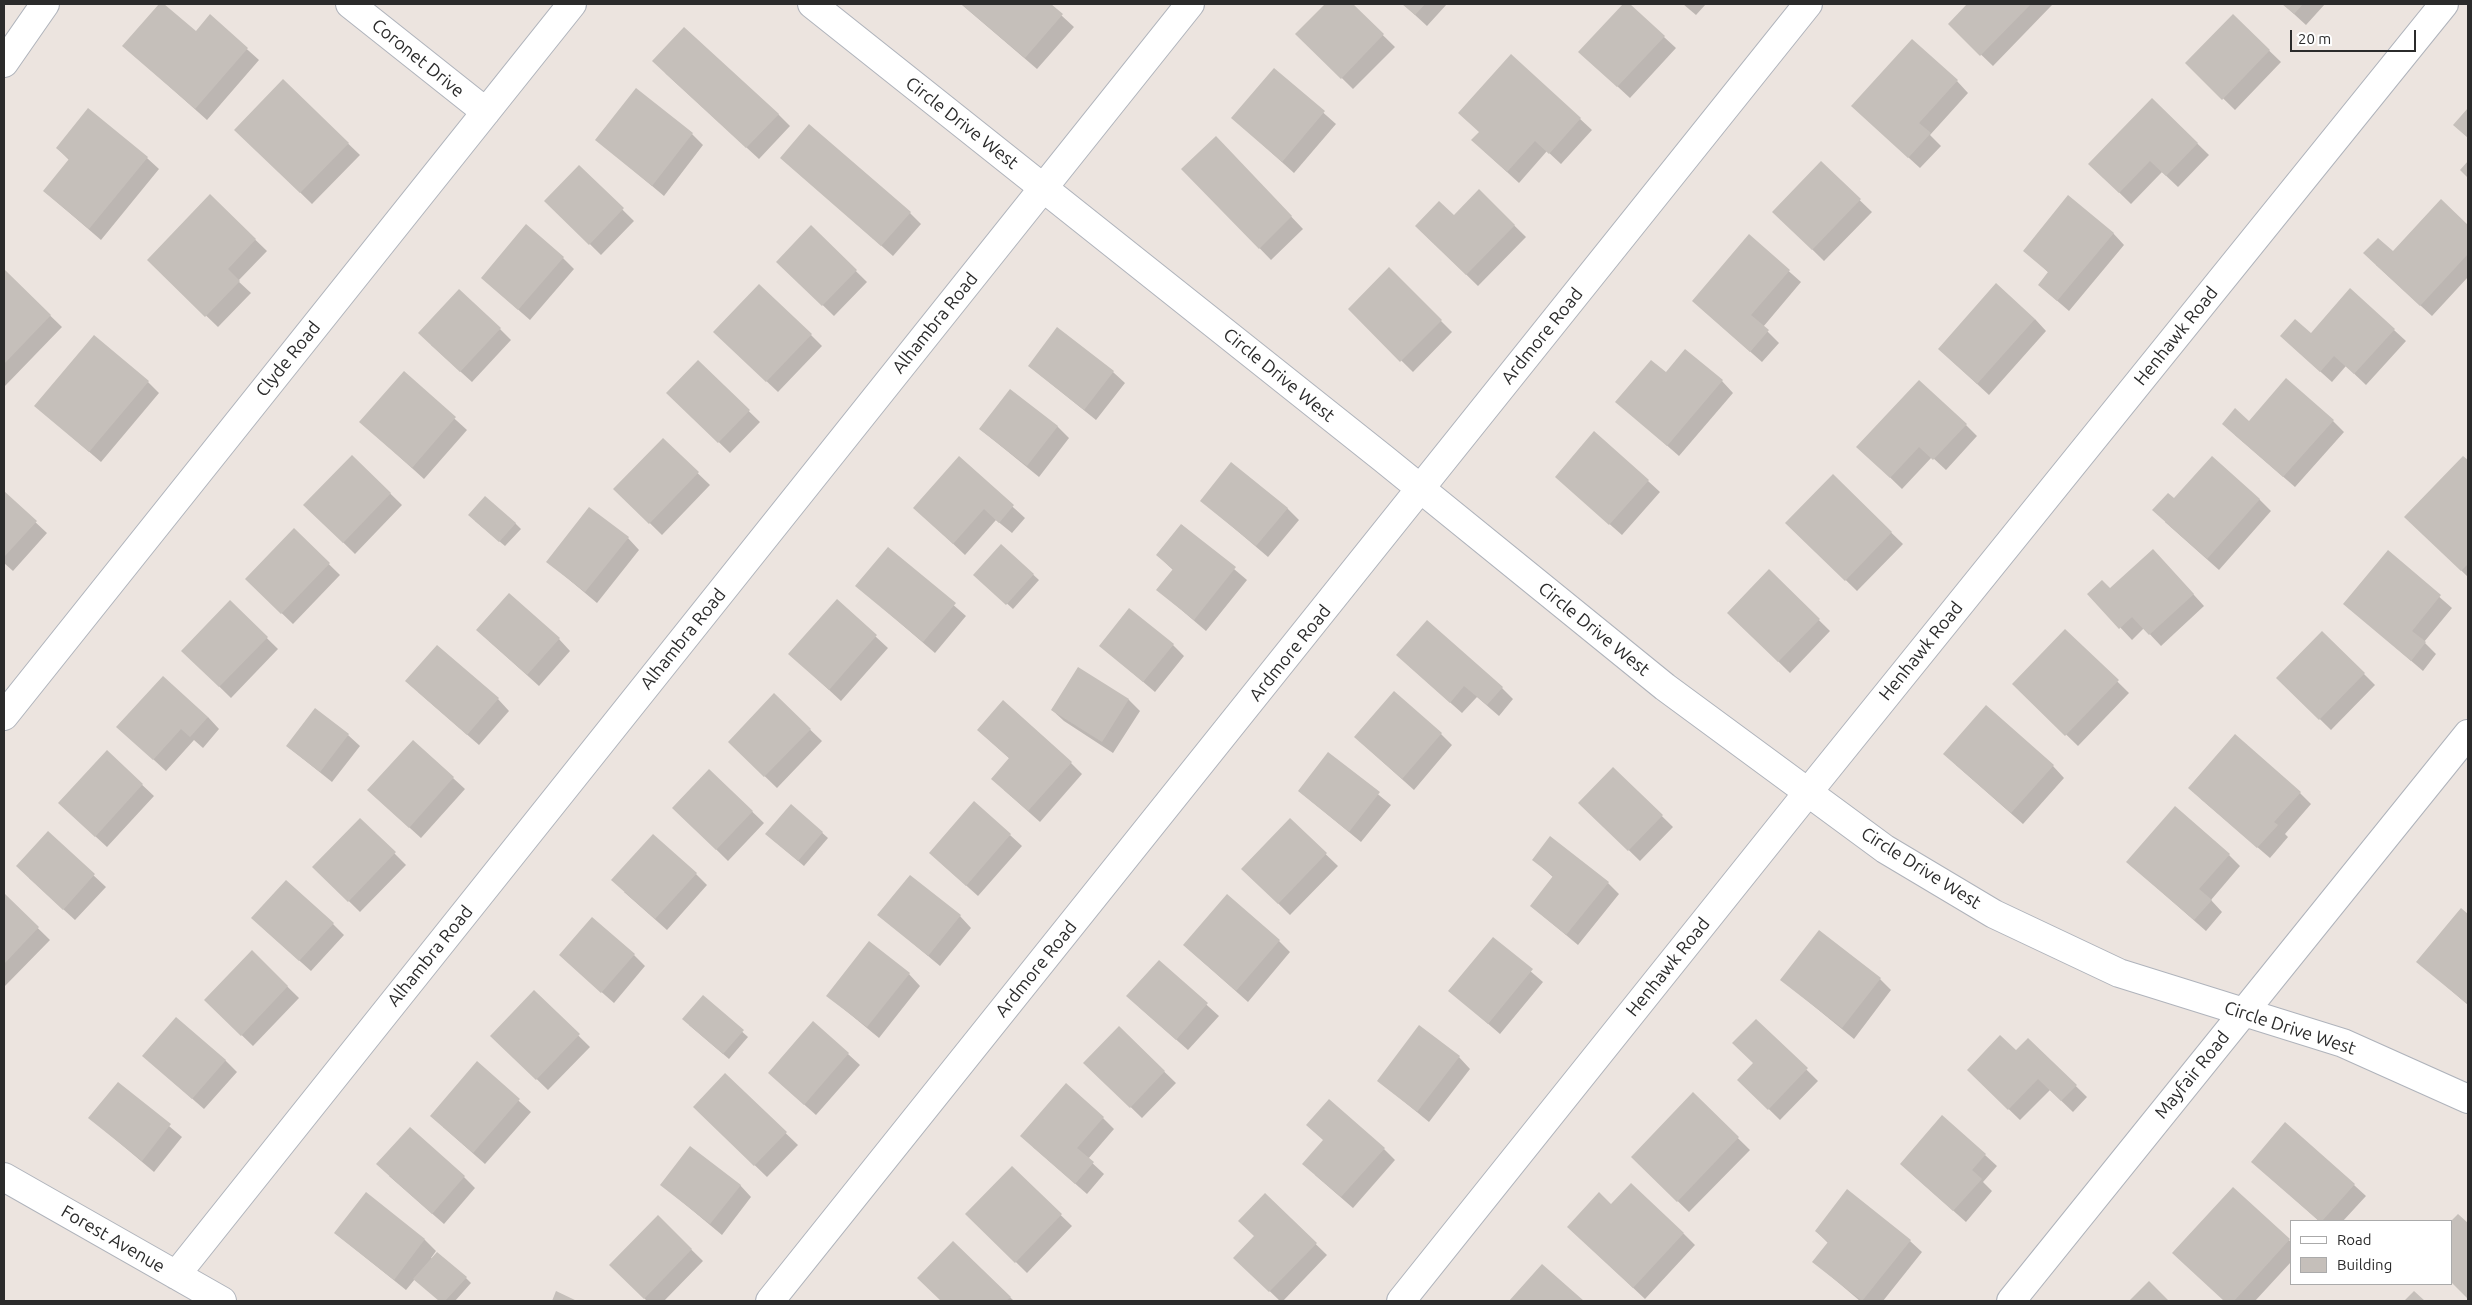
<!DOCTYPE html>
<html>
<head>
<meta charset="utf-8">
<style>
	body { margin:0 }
	#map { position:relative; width:2472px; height:1305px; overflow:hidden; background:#ece4df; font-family:Ubuntu,sans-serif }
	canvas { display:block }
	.frame { position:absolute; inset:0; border:5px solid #2b2b2b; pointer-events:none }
	.legend { position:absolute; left:2290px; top:1220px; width:162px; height:65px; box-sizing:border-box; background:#fff; border:1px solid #aaa; margin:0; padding:6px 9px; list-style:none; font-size:15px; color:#2b2b2b }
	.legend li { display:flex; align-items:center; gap:10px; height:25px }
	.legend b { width:25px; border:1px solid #aaa }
	.scale { position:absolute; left:2290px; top:30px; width:126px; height:22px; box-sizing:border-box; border:2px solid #2b2b2b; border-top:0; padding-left:6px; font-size:15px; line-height:18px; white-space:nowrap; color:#2b2b2b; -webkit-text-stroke:4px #fff; paint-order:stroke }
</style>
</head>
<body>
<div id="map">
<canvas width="2472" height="1305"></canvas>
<div class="frame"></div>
<ul class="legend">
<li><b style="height:6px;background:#fff"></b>Road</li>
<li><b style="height:14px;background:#c5bfba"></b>Building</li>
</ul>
<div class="scale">20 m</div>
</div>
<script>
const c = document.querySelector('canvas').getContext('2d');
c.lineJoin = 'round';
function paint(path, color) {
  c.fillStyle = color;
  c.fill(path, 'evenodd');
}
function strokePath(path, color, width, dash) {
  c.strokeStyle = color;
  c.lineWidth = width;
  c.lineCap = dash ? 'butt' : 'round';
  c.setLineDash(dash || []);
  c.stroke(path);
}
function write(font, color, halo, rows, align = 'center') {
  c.font = font + ' Ubuntu,sans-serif';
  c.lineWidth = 4;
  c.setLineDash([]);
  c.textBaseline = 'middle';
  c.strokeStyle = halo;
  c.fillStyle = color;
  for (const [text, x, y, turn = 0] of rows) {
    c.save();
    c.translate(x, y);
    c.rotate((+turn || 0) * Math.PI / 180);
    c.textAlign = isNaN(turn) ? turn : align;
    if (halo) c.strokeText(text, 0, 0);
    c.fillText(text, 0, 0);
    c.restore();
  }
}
paint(new Path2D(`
	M161 4 196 33 210 16 259 60 207 120 124 46Z
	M961 4H1049L1074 27 1037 69Z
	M1327 4H1351L1395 47 1353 89 1297 34Z
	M1403 4H1447L1427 26Z
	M1625 4H1628L1676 48 1630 98 1580 52Z
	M1683 4H1706L1696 15Z
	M1969 4H2051L2052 5 1993 66 1949 24Z
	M2283 4H2325L2306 25Z
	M2233 16 2281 62 2235 110 2187 63Z
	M1512 56 1592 130 1561 164 1547 151 1519 183 1484 151 1480 132Z
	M1274 69 1336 124 1294 173 1233 118Z
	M665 73 778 114 790 126 759 159Z
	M283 81 360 155 312 204 236 130Z
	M1957 81 1968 93 1930 135 1941 146 1920 168 1864 117Z
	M2152 99 2209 155 2178 187 2162 172 2131 204 2090 164Z
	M692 134 703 145 664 196 597 140Z
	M57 148 147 158 159 169 101 240 44 191 69 160Z
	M1227 149 1303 229 1271 260 1183 169Z
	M782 158 910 213 921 224 893 256Z
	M1821 163 1872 212 1824 261 1774 212Z
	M579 167 634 221 601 255 546 201Z
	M1479 191 1526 237 1478 286 1416 226 1454 217Z
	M210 196 267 251 238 281 251 293 218 327 148 260Z
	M2441 201 2468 227V277L2432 316 2376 265 2393 253Z
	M811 227 867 282 834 316 778 262Z
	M2113 233 2124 245 2069 311 2039 285 2049 273 2025 250Z
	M1749 236 1801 282 1763 327 1779 343 1762 362 1693 301Z
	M563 258 574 269 530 320 482 278Z
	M1389 269 1452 332 1413 372 1349 309Z
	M4 271 62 327 4 387Z
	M2035 319 2046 331 1989 395 1951 360Z
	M500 329 511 340 472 382 431 345Z
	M2394 330 2406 341 2366 385 2346 366 2332 382 2293 347 2311 335Z
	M811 335 822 346 778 392 727 344Z
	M698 362 760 422 730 453 668 393Z
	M1029 366 1113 372 1125 383 1096 420Z
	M404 373 467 430 424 479 361 422Z
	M1666 374 1722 381 1733 393 1679 456 1617 402Z
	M148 382 159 393 101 462 36 406Z
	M2333 421 2344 432 2295 487 2235 435 2249 423Z
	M1966 425 1977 436 1946 470 1932 457 1902 489 1870 458Z
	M1057 426 1069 438 1039 477 980 429Z
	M663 440 710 485 662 535 615 489Z
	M352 456 402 505 355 554 305 505Z
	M2463 457 2468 462V577L2406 517Z
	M959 458 1025 518 1012 533 996 520 965 555 915 508Z
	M1833 476 1903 544 1857 591 1787 523Z
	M1556 477 1648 481 1660 492 1622 535Z
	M4 493 47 533 13 571 4 563Z
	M2259 499 2271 511 2219 570 2165 522 2174 500Z
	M1202 501 1287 508 1299 520 1268 557Z
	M475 521 515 523 521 529 505 546Z
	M1182 525 1247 580 1206 631 1158 590 1174 571 1157 555Z
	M294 530 340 575 293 624 246 579Z
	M628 538 639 550 597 603 548 562Z
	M1002 546 1039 580 1013 609 981 580Z
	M888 548 966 616 935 653 857 586Z
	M2388 552 2452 608 2424 642 2436 654 2423 671 2345 604Z
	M2164 562 2204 606 2161 646 2144 628 2132 640 2089 594 2110 590Z
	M1769 571 1830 631 1790 673 1729 613Z
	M837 601 888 648 841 701 790 654Z
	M230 602 278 649 231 698 183 651Z
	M2065 630 2129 693 2078 746 2014 684Z
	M2322 632 2375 685 2331 730 2278 678Z
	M559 639 570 651 539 686 489 641Z
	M1173 645 1184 656 1155 692 1101 646Z
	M1409 666 1502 688 1513 699 1499 716 1477 697 1462 713Z
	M1079 669 1129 700 1140 711 1113 753 1064 721 1052 710Z
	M418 692 498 699 509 711 479 745Z
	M774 695 822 741 777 788 729 742Z
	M208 717 219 729 203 748 194 740 166 771 130 738Z
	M978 730 1071 763 1082 774 1040 822 1004 790 1010 759Z
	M1441 734 1452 745 1414 790 1355 737Z
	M348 735 360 746 332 782 287 746Z
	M107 752 154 796 107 847 71 814Z
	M1329 754 1391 805 1361 842 1299 791Z
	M1956 765 2053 766 2064 778 2023 824Z
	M1613 768 1673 827 1640 861 1580 803Z
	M709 770 764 823 728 861 674 808Z
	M453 778 465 789 421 838 380 801Z
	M2300 793 2311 804 2285 834 2288 837 2270 858 2201 799Z
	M791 805 828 838 804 866 772 839Z
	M360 819 406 865 360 912 314 867Z
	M1290 820 1338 866 1290 915 1243 869Z
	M48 833 106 887 75 920 29 878Z
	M1010 835 1022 846 978 896 942 864Z
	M2229 855 2240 866 2211 900 2222 912 2206 931 2140 873Z
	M1533 859 1608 883 1619 894 1578 945 1531 906 1554 878Z
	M696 874 707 885 667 930 624 892Z
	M4 895 50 940 4 987Z
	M2461 909 2468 916V1005L2418 962Z
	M879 915 960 916 971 928 940 966Z
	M333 924 344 935 311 971 264 929Z
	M1493 939 1543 982 1500 1034 1450 991Z
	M1279 941 1290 952 1248 1002 1184 945Z
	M252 952 299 998 253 1046 205 1000Z
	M634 955 645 966 614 1003 572 966Z
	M1159 962 1219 1016 1188 1050 1139 1007Z
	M909 974 920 986 879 1038 828 996Z
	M1880 979 1891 990 1854 1039 1782 980Z
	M534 992 590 1047 548 1090 492 1036Z
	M703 997 748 1037 729 1059 689 1025Z
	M1756 1020 1818 1081 1780 1120 1739 1080 1755 1063Z
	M813 1022 860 1065 816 1115 781 1084Z
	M1119 1028 1176 1083 1142 1118 1085 1063Z
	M2028 1039 2087 1097 2073 1112 2050 1090 2020 1120 1968 1070 2016 1052Z
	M1459 1057 1470 1069 1429 1122 1378 1080Z
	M225 1060 237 1072 204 1109 156 1067Z
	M477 1063 531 1112 485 1164 443 1127Z
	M725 1075 798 1145 767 1177 694 1107Z
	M118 1083 182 1137 154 1172 90 1118Z
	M1693 1094 1750 1150 1689 1212 1632 1157Z
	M1103 1118 1114 1129 1088 1159 1104 1174 1087 1194 1033 1147Z
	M1384 1149 1395 1160 1353 1208 1315 1175Z
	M1985 1155 1997 1166 1983 1182 1992 1191 1966 1222 1913 1175Z
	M2253 1162 2354 1185 2366 1196 2343 1221H2319Z
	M1012 1168 1072 1226 1027 1273 967 1214Z
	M389 1176 464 1177 475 1188 444 1224Z
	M662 1185H740L751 1197 722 1235Z
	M2233 1188 2291 1242V1262L2255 1301H2225L2185 1264Z
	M366 1194 425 1240 436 1251 431 1258 466 1278 471 1283 455 1301H440L415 1279 406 1290 335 1233Z
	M1265 1195 1327 1255 1283 1301H1280L1235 1258 1256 1236Z
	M1612 1206 1684 1234 1695 1245 1645 1299 1580 1238Z
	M2458 1215 2468 1225V1298L2451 1281V1223Z
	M658 1217 703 1261 664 1301H647L611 1265Z
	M1816 1231 1910 1241 1922 1252 1883 1301H1860L1814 1262 1829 1244Z
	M953 1243 1014 1301H942L919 1278Z
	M1542 1266 1582 1301H1511Z`), '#0003');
paint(new Path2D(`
	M159 4H164L196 31 210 14 248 48 195 109 122 46Z
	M961 4H1051L1063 14 1025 58Z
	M1325 4H1353L1384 34 1341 79 1295 34Z
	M1402 4H1425L1415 15Z
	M1623 4H1630L1665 36 1617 87 1578 52Z
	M1967 4H2031L1980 56 1948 24Z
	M2282 4H2303L2294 14Z
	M2233 14 2270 50 2222 100 2185 63Z
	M684 27 779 114 746 148 652 61Z
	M1912 39 1958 80 1919 123 1931 133 1908 158 1851 106Z
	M1511 54 1581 118 1549 154 1535 141 1507 172 1471 140 1479 132 1458 113Z
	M1274 68 1325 111 1282 162 1231 118Z
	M283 79 349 143 300 193 234 130Z
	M636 88 693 133 652 186 595 140Z
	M2152 98 2198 143 2166 176 2150 161 2119 193 2088 164Z
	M88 108 148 157 89 229 43 191 69 159 56 148Z
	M2468 108V138L2453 125Z
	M809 124 911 212 881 246 780 158Z
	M1216 136 1292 216 1259 249 1181 169Z
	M1821 161 1861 199 1812 250 1772 212Z
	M2468 161V178L2460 170Z
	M579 165 624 208 589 245 544 201Z
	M1479 189 1515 225 1466 275 1415 226 1439 201 1454 215Z
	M210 194 256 239 228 269 240 281 205 317 147 260Z
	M2068 195 2114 233 2057 301 2038 285 2048 272 2023 251Z
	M2441 199 2468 225V254L2420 306 2363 253 2378 238 2393 251Z
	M526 224 564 257 518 310 481 278Z
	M811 225 857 270 822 306 776 262Z
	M1749 234 1790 270 1751 315 1769 330 1750 352 1692 301Z
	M1389 267 1442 320 1400 362 1348 309Z
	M4 269 51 315 4 364Z
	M1996 283 2035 319 1977 384 1938 349Z
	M759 284 812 334 766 382 713 332Z
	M2350 288 2395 329 2354 374 2334 356 2320 372 2280 336 2295 319 2311 333Z
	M459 289 501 328 460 372 418 333Z
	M1057 327 1114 371 1084 410 1028 366Z
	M94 335 149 381 89 452 34 406Z
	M1685 349 1723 380 1667 446 1615 402 1651 360 1666 372Z
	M698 360 750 410 718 443 666 393Z
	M404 371 456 417 412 468 359 422Z
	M2286 378 2334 420 2283 477 2222 424 2235 408 2249 421Z
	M1919 380 1967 424 1933 460 1919 447 1890 478 1856 447Z
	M1010 389 1058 426 1027 466 979 429Z
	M1594 431 1649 480 1609 525 1555 477Z
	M663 438 699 472 649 524 613 489Z
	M352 455 391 493 343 543 303 505Z
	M959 456 1014 505 999 523 984 509 953 544 913 508Z
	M2212 456 2260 499 2207 559 2152 510 2168 493 2174 498Z
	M2463 456 2468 460V564L2461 571 2404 517Z
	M1231 462 1288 508 1256 546 1200 501Z
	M1833 474 1892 532 1845 581 1785 523Z
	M4 491 37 521 4 557Z
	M485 496 516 523 499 542 468 515Z
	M589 507 629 537 585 592 546 562Z
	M1181 524 1236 567 1194 620 1156 590 1173 569 1156 555Z
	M294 528 330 563 281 614 245 579Z
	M1001 544 1034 574 1006 605 973 575Z
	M888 547 956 603 923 642 855 586Z
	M2153 549 2194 594 2149 635 2132 617 2119 629 2087 594 2102 580 2110 588Z
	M2388 550 2441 595 2412 631 2426 642 2411 661 2343 604Z
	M1769 569 1820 619 1778 662 1727 613Z
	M509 593 560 638 527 675 476 630Z
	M837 599 877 635 829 690 788 654Z
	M230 600 268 637 219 687 181 651Z
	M1129 608 1174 644 1143 682 1099 646Z
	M1427 620 1503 687 1487 705 1464 686 1450 703 1396 655Z
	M2065 629 2119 680 2065 736 2012 684Z
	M2322 631 2365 673 2319 720 2276 678Z
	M437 645 499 698 467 735 405 681Z
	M1078 667 1129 699 1102 742 1051 710Z
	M163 676 208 717 190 737 181 729 153 760 116 727Z
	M1394 691 1442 733 1402 779 1354 737Z
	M774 693 811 729 764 777 728 742Z
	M1003 700 1072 762 1028 811 991 779 1009 758 977 730Z
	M1986 705 2054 765 2011 813 1943 754Z
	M315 708 349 734 320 772 286 746Z
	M2235 734 2301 792 2274 822 2278 825 2257 848 2188 788Z
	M413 740 454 777 409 828 367 790Z
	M107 750 143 784 95 837 58 803Z
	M1328 752 1380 792 1349 832 1298 791Z
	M1613 767 1663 815 1628 851 1578 803Z
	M709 769 753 811 716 850 672 808Z
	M974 801 1011 834 966 886 929 853Z
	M791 804 823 832 798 861 765 834Z
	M2175 806 2230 854 2199 889 2212 900 2194 920 2126 862Z
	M360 818 396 852 348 902 312 867Z
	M1290 818 1327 853 1278 904 1241 869Z
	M48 831 95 874 63 910 16 866Z
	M653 834 697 873 655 919 611 880Z
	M1550 836 1609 882 1566 935 1530 906 1553 876 1532 860Z
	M910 875 961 915 928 956 877 915Z
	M286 880 334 923 299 961 251 918Z
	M4 893 39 927 4 964Z
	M1227 894 1280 940 1236 991 1183 945Z
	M2461 908 2468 914V1000L2466 1003 2416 962Z
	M592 917 635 954 601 993 559 955Z
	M1819 930 1881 978 1842 1028 1780 980Z
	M1493 937 1533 969 1488 1024 1448 991Z
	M869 941 910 973 867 1027 826 996Z
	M252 950 288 986 241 1036 204 1000Z
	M1159 960 1208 1003 1176 1040 1126 996Z
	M534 990 580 1034 536 1080 490 1036Z
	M703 995 744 1030 723 1054 682 1019Z
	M176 1017 226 1060 192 1099 142 1056Z
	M1756 1019 1808 1068 1768 1110 1737 1080 1753 1063 1732 1043Z
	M813 1021 849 1053 804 1105 768 1073Z
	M1419 1025 1460 1056 1417 1112 1377 1081Z
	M1119 1026 1165 1071 1130 1108 1083 1063Z
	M2000 1035 2016 1050 2028 1038 2077 1085 2061 1101 2038 1079 2008 1110 1967 1070Z
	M477 1061 520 1099 473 1153 430 1116Z
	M725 1073 787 1132 754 1166 693 1107Z
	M118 1082 171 1124 142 1161 88 1118Z
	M1066 1083 1104 1117 1077 1148 1094 1162 1075 1184 1020 1136Z
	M1693 1092 1739 1137 1677 1202 1631 1157Z
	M1329 1099 1385 1148 1341 1197 1302 1164 1323 1140 1306 1125Z
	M1942 1115 1986 1154 1972 1170 1982 1179 1953 1211 1900 1164Z
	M2285 1122 2355 1184 2322 1221H2319L2251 1162Z
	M410 1127 465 1176 432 1214 376 1164Z
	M690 1146 741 1185 710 1224 660 1185Z
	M1012 1166 1062 1214 1015 1263 965 1214Z
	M1631 1183 1684 1233 1633 1288 1567 1227 1599 1192 1611 1204Z
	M2233 1187 2290 1239 2234 1301H2224L2172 1253Z
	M1847 1189 1911 1240 1862 1301 1812 1262 1828 1242 1815 1231Z
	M366 1192 425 1239 394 1280 334 1233Z
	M1265 1193 1317 1243 1269 1292 1233 1258 1254 1236 1238 1221Z
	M2458 1214 2468 1223V1299L2451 1282V1221Z
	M658 1215 692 1249 644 1299 609 1265Z
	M953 1241 1011 1297 1006 1301H941L917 1278Z
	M437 1252 467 1277 445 1301H439L413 1279Z
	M1542 1264 1584 1301H1509Z
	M2149 1281 2169 1301H2129Z
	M556 1291 577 1301H552Z
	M2414 1291 2425 1301H2404Z`), '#c5bfba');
const minor = new Path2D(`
	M350 4 486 112
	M812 4 1384 459 1665 687 1885 849 1994 914 2119 973 2343 1043 2468 1099
	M4 63 45 4
	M4 716 572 4
	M4 1177 222 1301
	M176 1275 1190 4
	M770 1301 1808 4
	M1401 1301 1809 791 2444 4
	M2011 1301 2468 734`);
strokePath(minor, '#afb3bb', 30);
strokePath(minor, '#fff', 28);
write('18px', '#2b2b2b', '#fff', [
	["Coronet Drive",418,58,39],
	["Circle Drive West",962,123,38],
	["Alhambra Road",935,323,-51],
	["Ardmore Road",1542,336,-51],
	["Henhawk Road",2176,336,-51],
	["Clyde Road",288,359,-51],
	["Circle Drive West",1279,375,39],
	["Circle Drive West",1594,629,39],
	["Alhambra Road",683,639,-51],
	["Henhawk Road",1921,651,-51],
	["Ardmore Road",1290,653,-51],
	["Circle Drive West",1921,868,32],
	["Alhambra Road",430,956,-51],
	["Henhawk Road",1668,967,-51],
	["Ardmore Road",1036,969,-51],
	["Circle Drive West",2290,1028,18],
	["Mayfair Road",2192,1075,-51],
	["Forest Avenue",113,1239,30]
]);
</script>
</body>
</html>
